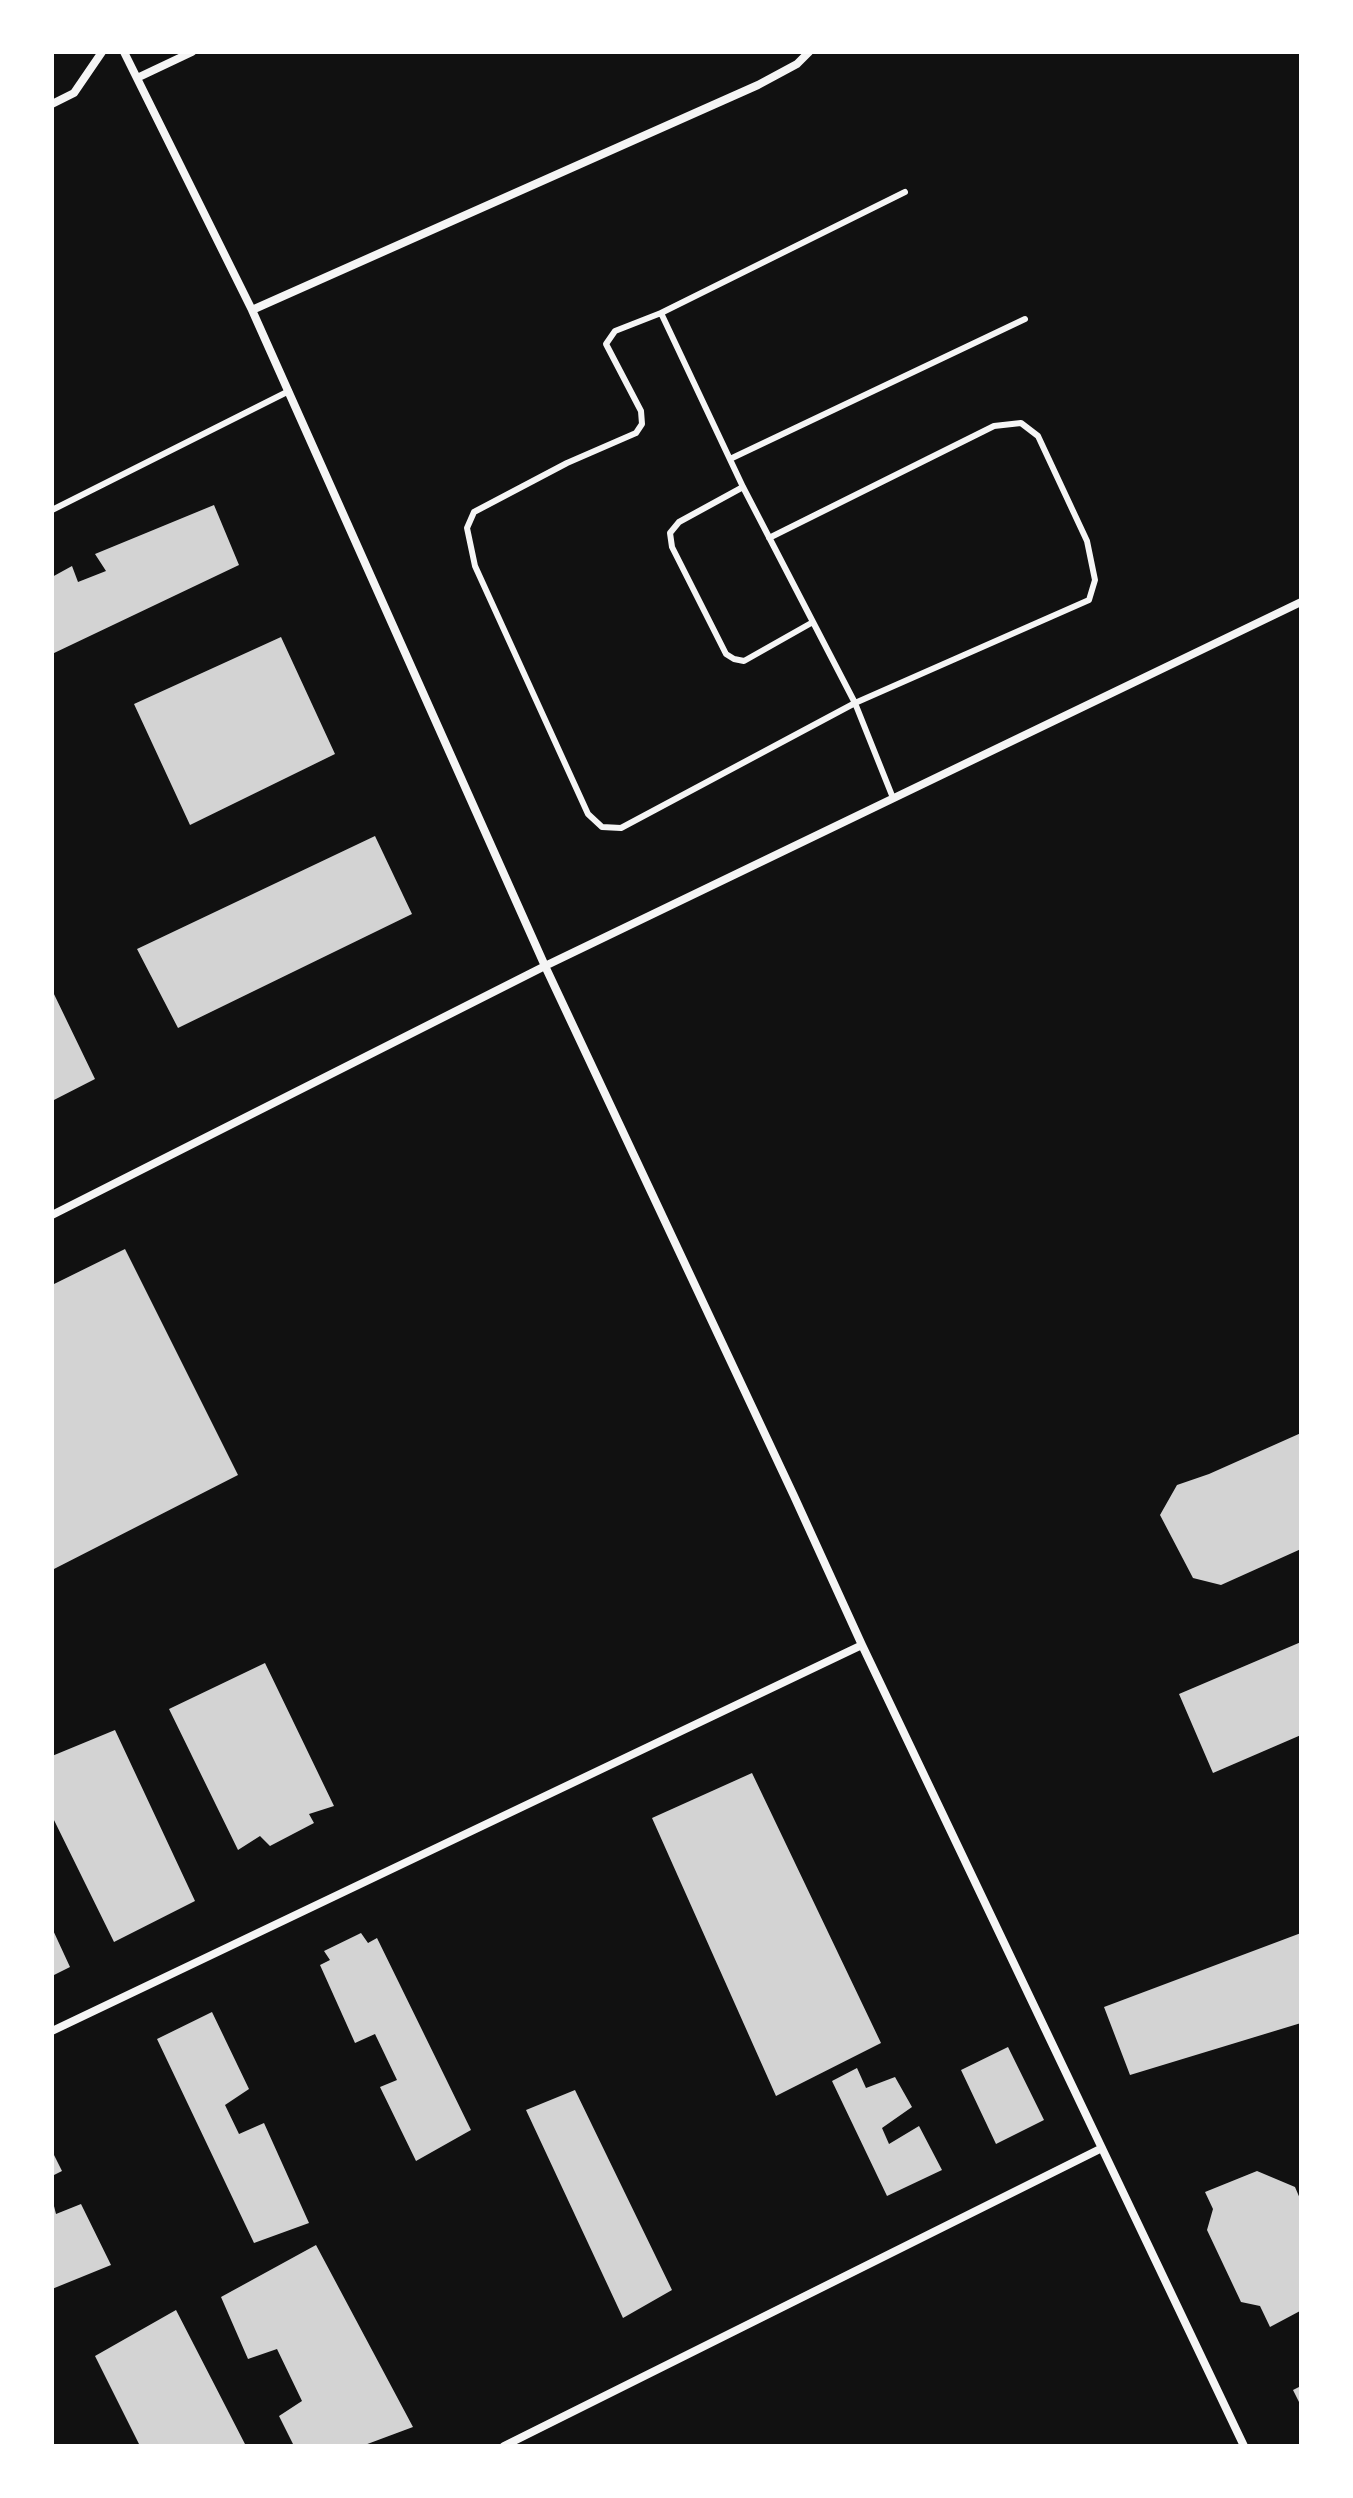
<!DOCTYPE html>
<html>
<head>
<meta charset="utf-8">
<style>
	body { margin:0 }
	#map { position:relative; width:1353px; height:2498px; overflow:hidden; background:#111; font-family:"Golos Text",sans-serif }
	canvas { display:block }
	.frame { position:absolute; inset:0; border:54px solid #fff; pointer-events:none }
</style>
</head>
<body>
<div id="map">
<canvas width="1353" height="2498"></canvas>
<div class="frame"></div>
</div>
<script>
const c = document.querySelector('canvas').getContext('2d');
c.lineJoin = 'round';
function paint(path, color) {
  c.fillStyle = color;
  c.fill(path, 'evenodd');
}
function strokePath(path, color, width, dash) {
  c.strokeStyle = color;
  c.lineWidth = width;
  c.lineCap = dash ? 'butt' : 'round';
  c.setLineDash(dash || []);
  c.stroke(path);
}
paint(new Path2D(`
	M214 505 239 565 52 654V577L72 566 78 582 106 571 95 554Z
	M281 637 335 754 190 825 134 704Z
	M375 836 412 914 178 1028 137 949Z
	M52 990 95 1079 52 1101Z
	M125 1249 238 1475 52 1570V1285Z
	M1301 1433V1549L1221 1585 1193 1578 1160 1515 1177 1485 1209 1474Z
	M1301 1642V1735L1213 1773 1179 1694Z
	M265 1663 334 1806 309 1814 314 1823 270 1846 260 1836 238 1850 169 1709Z
	M115 1730 195 1901 114 1942 52 1816V1756Z
	M752 1773 881 2043 776 2096 652 1818Z
	M52 1928 70 1967 52 1976Z
	M361 1933 368 1943 377 1938 471 2130 416 2161 380 2087 397 2080 375 2034 355 2043 320 1965 330 1960 324 1951Z
	M1301 1933V2023L1130 2075 1104 2007Z
	M212 2012 249 2089 225 2105 239 2134 264 2123 309 2223 254 2243 157 2039Z
	M1008 2047 1044 2120 996 2144 961 2070Z
	M857 2068 866 2088 895 2077 912 2107 882 2128 889 2144 919 2126 942 2170 887 2196 832 2081Z
	M575 2090 672 2290 623 2318 526 2110Z
	M52 2151 62 2171 52 2176Z
	M1257 2171 1295 2187 1301 2201V2306L1300 2311 1270 2327 1260 2306 1241 2302 1207 2230 1213 2209 1205 2192Z
	M53 2202 56 2214 81 2204 111 2265 52 2289Z
	M316 2245 413 2427 362 2446H294L279 2416 302 2401 277 2349 248 2359 221 2297Z
	M176 2310 246 2446H140L95 2356Z
	M1301 2386V2406L1293 2390Z`), '#d3d3d3');
strokePath(new Path2D(`
	M661 313 615 331 606 344 641 411 642 424 636 433 567 463 474 512 467 528 475 566 588 814 602 827 621 828 855 703 1089 600 1095 580 1087 541 1038 436 1021 423 994 426 769 538
	M730 459 1025 319
	M743 487 679 522 670 533 672 547 726 654 734 659 744 661 813 622
	M52 510 289 391
	M893 798 855 703 743 487 661 313 905 192`), '#f5f5f5', 6);
strokePath(new Path2D(`
	M124 52 252 310 545 966 794 1496 862 1645 1244 2446
	M137 78 192 52
	M52 104 74 93 102 52
	M252 310 758 85 797 64 809 52
	M52 1215 545 966 1301 602
	M52 2031 862 1645
	M504 2446 1102 2148`), '#f5f5f5', 8);
</script>
</body>
</html>
